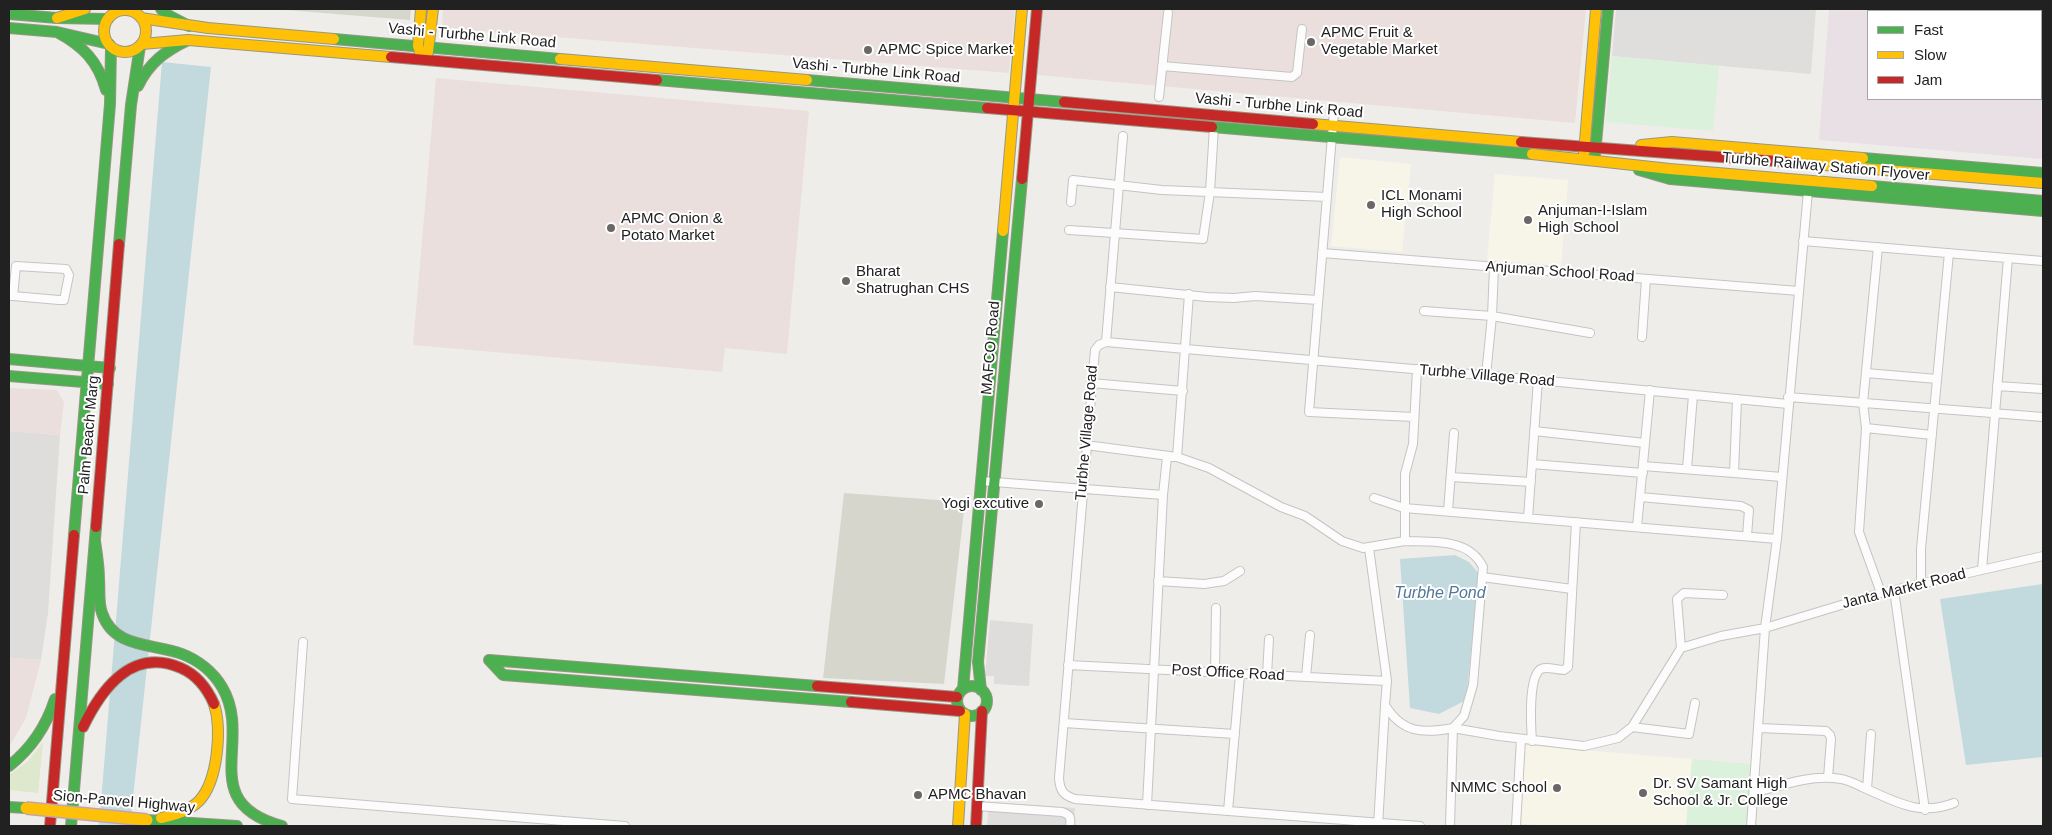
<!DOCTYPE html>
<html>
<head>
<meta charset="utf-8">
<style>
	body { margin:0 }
	#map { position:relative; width:2052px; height:835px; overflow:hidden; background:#efedea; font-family:Arial,sans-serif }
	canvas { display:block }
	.frame { position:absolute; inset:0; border:10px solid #212121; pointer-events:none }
	.legend { position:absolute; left:1867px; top:10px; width:175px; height:90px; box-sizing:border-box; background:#fff; border:1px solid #a6a6a6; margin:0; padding:6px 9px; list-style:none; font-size:15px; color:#212121 }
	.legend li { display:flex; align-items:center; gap:10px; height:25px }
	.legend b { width:25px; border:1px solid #a6a6a6 }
</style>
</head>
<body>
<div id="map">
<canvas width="2052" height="835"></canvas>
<div class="frame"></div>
<ul class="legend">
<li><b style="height:6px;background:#4caf50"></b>Fast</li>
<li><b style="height:6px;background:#ffc107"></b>Slow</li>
<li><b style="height:6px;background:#c62828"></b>Jam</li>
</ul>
</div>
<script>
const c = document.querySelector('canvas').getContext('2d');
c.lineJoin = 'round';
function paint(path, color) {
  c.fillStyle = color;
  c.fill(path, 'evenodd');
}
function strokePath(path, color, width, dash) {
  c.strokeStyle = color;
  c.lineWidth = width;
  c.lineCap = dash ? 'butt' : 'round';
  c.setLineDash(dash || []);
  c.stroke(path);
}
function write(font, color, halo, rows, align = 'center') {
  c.font = font + ' Arial,sans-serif';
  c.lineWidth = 4;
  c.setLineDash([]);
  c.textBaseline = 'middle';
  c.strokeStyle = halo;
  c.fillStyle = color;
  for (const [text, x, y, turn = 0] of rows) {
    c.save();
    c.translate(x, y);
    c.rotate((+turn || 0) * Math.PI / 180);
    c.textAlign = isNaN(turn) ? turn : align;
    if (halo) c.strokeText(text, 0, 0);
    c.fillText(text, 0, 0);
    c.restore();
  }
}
paint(new Path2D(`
	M9 431 60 435 48 613 41 660 9 658Z
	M990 620 1033 624 1029 686 994 684V676H985Z`), '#dedddb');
paint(new Path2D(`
	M443 9H1015L1009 73 442 28Z
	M1043 9H1586L1575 123 1037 75Z
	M436 78 809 111 787 354 725 348 722 372 413 345Z
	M9 388 57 390 64 402 60 435 9 431Z
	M9 658 41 660 26 718 9 747Z`), '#ebdfde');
paint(new Path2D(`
	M1829 9H2043V159L1819 140ZM1868 11H2041V99H1868Z`), '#e8e0e4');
paint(new Path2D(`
	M1340 157 1411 164 1402 252 1331 246Z
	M1495 174 1568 180 1561 266 1487 260Z
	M1521 745 1692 759 1686 826H1547L1514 823Z`), '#f6f5e8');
paint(new Path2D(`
	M273 9H411L410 20Z
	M844 493 965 502 944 684 823 678Z`), '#d7d6cd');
paint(new Path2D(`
	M43 742 38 793 9 790V775L28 761Z`), '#dde8cd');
paint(new Path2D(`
	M1612 56 1719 66 1713 131 1606 122Z
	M1692 759 1751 764 1746 826H1686Z`), '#dcf1db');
paint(new Path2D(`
	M1616 9H1816L1811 74 1612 56Z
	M989 802 1075 808 1074 826H987Z`), '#dfdedd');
paint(new Path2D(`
	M162 62 211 67 130 826H99Z
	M1455 555 1469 562 1479 574 1466 700 1439 714 1410 708 1400 559Z
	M2043 584V757L1966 765 1940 599Z`), '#c2d9de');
const street = new Path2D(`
	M1162 66 1292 77 1297 73 1302 29
	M1159 97 1168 13
	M1334 112 1309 412 1414 417
	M1071 202 1073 180 1162 190 1327 197
	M1069 230 1203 239 1210 192 1214 127
	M1803 241 2043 261
	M1878 247 1863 403 1866 428 1859 532 1881 593
	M1322 253 1799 291
	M1110 287 1207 297 1234 298 1255 296 1318 300
	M9 296H13L59 300H64L69 275 66 269 16 266 13 296
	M1424 311 1492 316 1590 333
	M1642 337 1646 279
	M1106 342 1123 136
	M1866 373 1937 379
	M1486 375 1492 316 1494 267
	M1091 383 1183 391
	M1997 386 2043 389
	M1788 397 2043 417
	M1866 428 1932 435
	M1534 431 1645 443
	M1086 445 1177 457 1209 468 1281 507 1305 516 1342 541 1363 548 1405 541V474L1413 444 1417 369
	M1532 464 1643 473
	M1643 466 1734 473 1737 399
	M1687 469 1693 395
	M1734 473 1782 477
	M1451 477 1531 482
	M981 481 1163 495
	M1640 497 1741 506 1749 510 1747 536
	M1374 498 1404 508 1777 539
	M1448 511 1454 433
	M1528 518 1538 380
	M1637 527 1650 390
	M1369 548 1387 681 1385 705C1402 733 1423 734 1453 728L1464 716 1473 685 1483 567C1469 538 1433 542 1405 541
	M1982 570 2008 258
	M1482 577 1572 589
	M1158 581 1204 584 1224 581 1240 571
	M1921 584V549L1949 253
	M1894 590 1925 810
	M303 642 292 799 625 826
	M1681 648 1677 599 1684 593 1723 595
	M1068 665 1387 681
	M1215 672 1216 608
	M1267 675 1269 639
	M1306 677 1310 635
	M1064 723 1235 734
	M1632 727 1689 734 1695 703
	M1760 728 1826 731 1830 735 1831 739 1828 778
	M1532 741C1531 727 1528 676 1541 669 1547 666 1556 670 1564 670L1568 667 1576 522
	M1867 789 1871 734
	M1754 793C1782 785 1812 774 1841 779 1848 780 1856 784 1862 787 1895 801 1918 817 1954 803
	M1147 805 1163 495 1167 457H1177L1189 294
	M977 806 1062 812C1071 815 1071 818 1070 826
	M1228 811 1240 674
	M1378 826 1385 706
	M1420 826 1075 799C1063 795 1060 791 1059 778L1095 350 1099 345 1106 342 1538 380 1788 404
	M1450 826 1453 728 1499 736 1584 746 1618 738 1632 727 1681 648 1721 636 1765 628 1881 593 2043 556
	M1516 826 1521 739
	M1751 826 1765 628 1777 539 1808 191`);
const fast = new Path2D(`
	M161 9 166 14 189 26
	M9 14 57 18 108 19
	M9 28 57 32 109 44
	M57 32C83 46 98 61 106 90
	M334 39 560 59
	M657 80 987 108
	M807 80 1064 102
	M138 86C149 63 165 51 188 40
	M1212 127 1532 154
	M1595 155 1608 9
	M1863 158 2043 173
	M1639 170 1670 179 2043 211
	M1872 186 2043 201
	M119 244 131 105 140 46
	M9 359 110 368
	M9 376 108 384
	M74 535 110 104 111 47
	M95 541C97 554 99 566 99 579 100 590 98 602 102 613 114 649 153 643 182 654 198 660 213 672 222 687 254 741 195 802 282 826
	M489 660 503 675 851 702
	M489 660 817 686
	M957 701a15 15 0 1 1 30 0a15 15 0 1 1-30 0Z
	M963 689 1003 231
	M981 690 978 662 1022 179
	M9 766C32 748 46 727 55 699
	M9 807 26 808
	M147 820 237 826
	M71 826 96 527`);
const slow = new Path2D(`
	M104 31a21 21 0 1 1 42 0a21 21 0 1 1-42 0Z
	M57 18 85 9
	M141 18 208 28 334 39
	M142 44 188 40 391 57
	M420 52 418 46 421 9
	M428 52 433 9
	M560 59 807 80
	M1313 124 1521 142
	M1641 145 1672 142 1863 158
	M1584 153 1596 9
	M1532 154 1670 169 1872 186
	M1788 162 2043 183
	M1003 231 1022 9
	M161 818C175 815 189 811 199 801 218 781 222 729 214 704
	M958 826 965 714`);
const jam = new Path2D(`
	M391 57 657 80
	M1064 102 1313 124
	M987 108 1212 127
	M1521 142 1788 162
	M1022 179 1037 9
	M96 527 119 244
	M817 686 957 697
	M851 702 960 711
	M83 727C102 688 132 647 181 668 197 675 207 688 214 704
	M50 826 74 535
	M976 826 982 711`);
strokePath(street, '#c5c4c2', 10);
strokePath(fast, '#979784', 12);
strokePath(slow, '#979784', 12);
strokePath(jam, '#979784', 12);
strokePath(street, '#fdfcfc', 8);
strokePath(fast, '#4caf50', 10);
strokePath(slow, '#ffc107', 10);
strokePath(jam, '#c62828', 10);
const slowBridge = new Path2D(`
	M26 808 147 820`);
strokePath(slowBridge, '#c1a5ae', 14, []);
strokePath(slowBridge, '#ffc107', 11);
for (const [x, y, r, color] of [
	[1311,42,5,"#696867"],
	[868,50,5,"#696867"],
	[1371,205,5,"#696867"],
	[1528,220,5,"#696867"],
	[611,228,5,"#696867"],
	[846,281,5,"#696867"],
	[1039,504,5,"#696867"],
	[1557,788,5,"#696867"],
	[1643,793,5,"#696867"],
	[918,795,5,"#696867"]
]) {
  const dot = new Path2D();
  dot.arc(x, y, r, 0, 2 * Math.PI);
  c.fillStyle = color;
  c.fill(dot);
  strokePath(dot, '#fff', 2);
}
write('15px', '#212121', '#fff', [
	["APMC Fruit &",1321,33],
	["Vegetable Market",1321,50],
	["APMC Spice Market",878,50],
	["ICL Monami",1381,196],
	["High School",1381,213],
	["Anjuman-I-Islam",1538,211],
	["High School",1538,228],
	["APMC Onion &",621,219],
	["Potato Market",621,236],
	["Bharat",856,272],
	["Shatrughan CHS",856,289],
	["Yogi excutive",1029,504,"right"],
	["Dr. SV Samant High",1653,784],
	["School & Jr. College",1653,801],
	["NMMC School",1547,788,"right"],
	["APMC Bhavan",928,795]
], 'left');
write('15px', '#212121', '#fff', [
	["Vashi - Turbhe Link Road",472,36,5],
	["Vashi - Turbhe Link Road",876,71,5],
	["Vashi - Turbhe Link Road",1279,106,5],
	["Turbhe Railway Station Flyover",1826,167,5],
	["Anjuman School Road",1560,272,4],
	["MAFCO Road",991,348,-85],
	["Turbhe Village Road",1487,376,5],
	["Turbhe Village Road",1087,433,-85],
	["Palm Beach Marg",89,435,-85],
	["Janta Market Road",1904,589,-14],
	["Post Office Road",1228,673,3],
	["Sion-Panvel Highway",124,802,5]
]);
write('italic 16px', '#517898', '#fff', [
	["Turbhe Pond",1440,594]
]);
</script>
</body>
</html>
